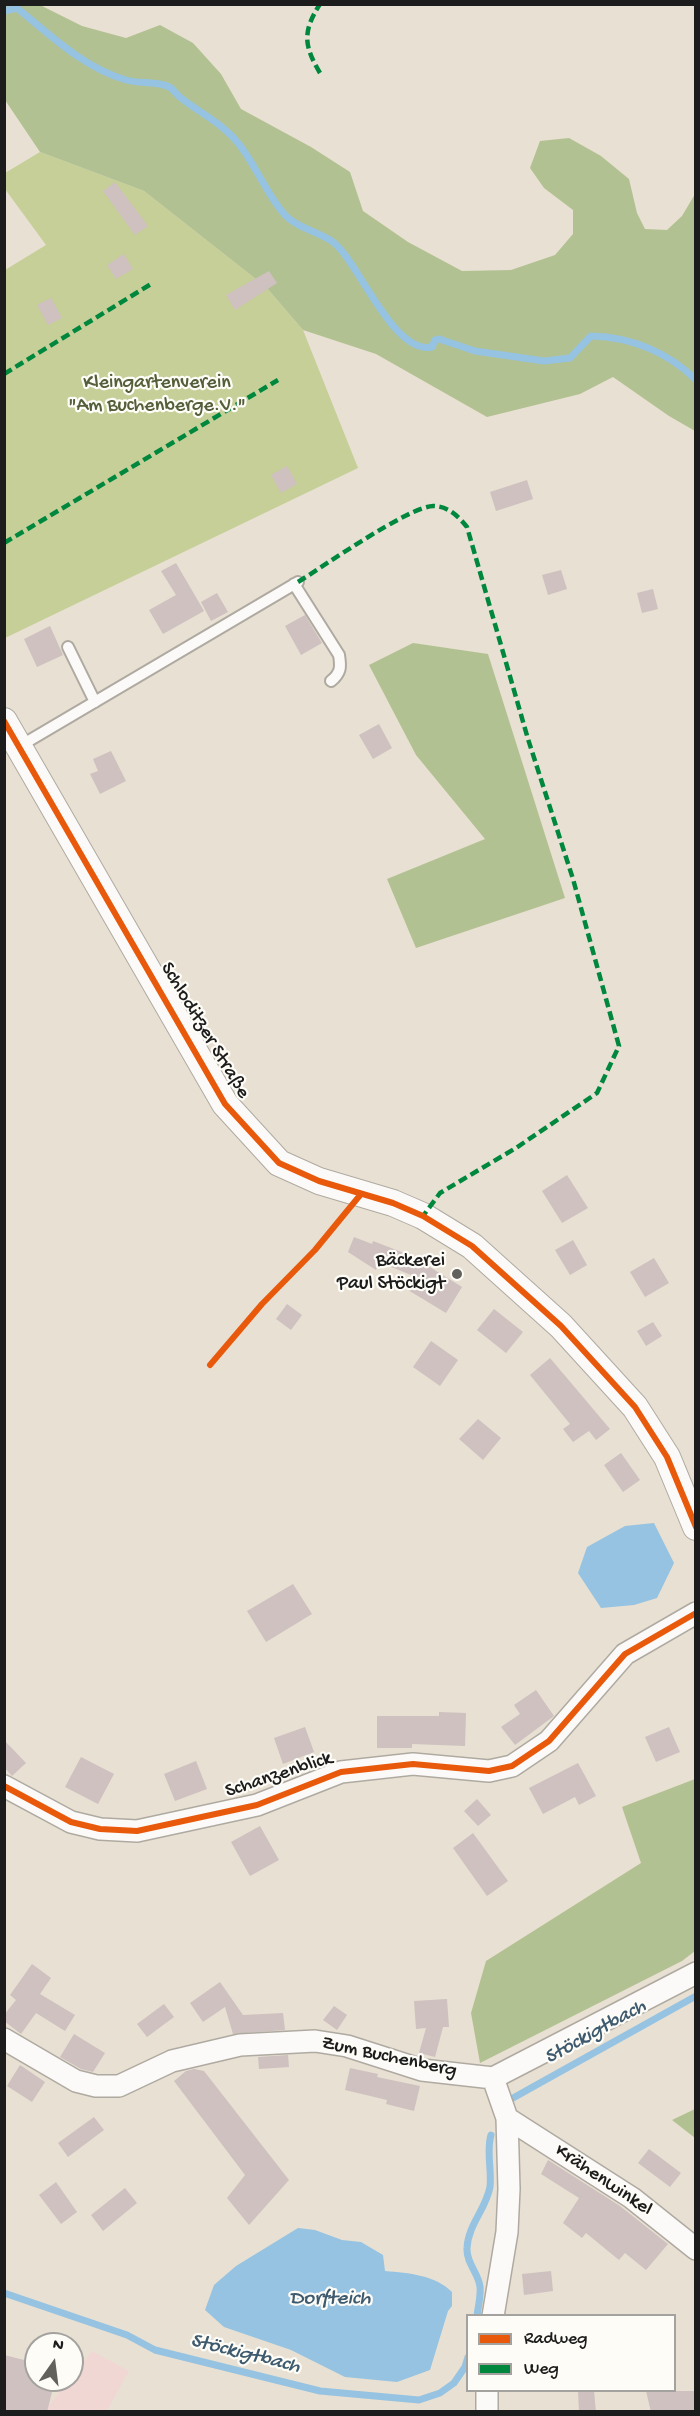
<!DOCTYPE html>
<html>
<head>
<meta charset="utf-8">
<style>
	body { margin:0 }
	#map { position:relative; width:700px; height:2416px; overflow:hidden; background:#e8e0d2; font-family:"Gochi Hand",sans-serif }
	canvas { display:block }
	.frame { position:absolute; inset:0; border:6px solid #1c1c1c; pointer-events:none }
	.legend { position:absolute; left:466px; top:2314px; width:210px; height:78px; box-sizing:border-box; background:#fdfcf7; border:2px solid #a3a29f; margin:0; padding:8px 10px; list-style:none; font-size:18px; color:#1c1c1c }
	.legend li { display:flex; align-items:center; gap:12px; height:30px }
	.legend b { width:30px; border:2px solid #a3a29f }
	.north { position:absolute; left:24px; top:2332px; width:60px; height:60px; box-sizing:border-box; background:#fdfcf7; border:2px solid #a3a29f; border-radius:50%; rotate:14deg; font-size:16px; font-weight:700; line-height:24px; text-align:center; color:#1c1c1c }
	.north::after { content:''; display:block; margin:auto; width:21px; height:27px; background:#63615c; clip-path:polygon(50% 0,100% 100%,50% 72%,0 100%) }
</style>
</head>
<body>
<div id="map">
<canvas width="700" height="2416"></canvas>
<div class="frame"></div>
<ul class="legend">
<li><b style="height:8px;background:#e8590c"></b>Radweg</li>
<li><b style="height:8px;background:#00873e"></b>Weg</li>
</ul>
<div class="north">N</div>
</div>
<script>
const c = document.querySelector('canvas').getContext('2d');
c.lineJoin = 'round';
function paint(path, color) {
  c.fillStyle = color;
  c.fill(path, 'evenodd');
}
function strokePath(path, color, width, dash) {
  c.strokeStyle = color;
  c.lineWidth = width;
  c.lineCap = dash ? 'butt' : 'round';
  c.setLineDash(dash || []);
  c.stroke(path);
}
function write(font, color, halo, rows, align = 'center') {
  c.font = font + ' "Gochi Hand",sans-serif';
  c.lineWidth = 4.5;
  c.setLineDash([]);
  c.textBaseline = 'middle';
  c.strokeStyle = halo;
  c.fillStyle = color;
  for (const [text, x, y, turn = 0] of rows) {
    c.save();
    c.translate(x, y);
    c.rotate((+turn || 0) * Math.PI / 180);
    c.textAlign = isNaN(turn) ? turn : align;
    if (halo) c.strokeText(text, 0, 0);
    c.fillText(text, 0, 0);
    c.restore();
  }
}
paint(new Path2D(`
	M92 2351 129 2371 107 2411 5 2412V2355L36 2363V2380H55L49 2406 69 2380H72V2377Z`), '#f0d7d4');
paint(new Path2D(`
	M40 152 144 191 266 287 303 330 358 468 5 638V270L46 245 5 189V173Z`), '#c5cf97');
paint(new Path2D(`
	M4 5H40L82 26 126 38 160 25 193 43 221 74 241 109 311 147 350 172 363 211 408 242 462 271 511 270 555 255 573 234V210L544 188 530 168 540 141 569 138 601 156 629 179 637 213 645 229 667 230 682 216 695 194V431L669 416 613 377 580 394 487 417 376 354 303 330 266 287 144 191 40 152 5 100Z
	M413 643 488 654 565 898 416 948 387 879 485 839 416 755 369 665Z
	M695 1779V1951L682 1961 480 2063 471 2013 486 1961 641 1863 622 1807Z
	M695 2109V2138L672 2120Z`), '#b2c191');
paint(new Path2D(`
	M654 1523 674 1563 657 1598 634 1605 601 1608 578 1573 587 1547 625 1526Z
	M298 2228 315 2230 342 2240 361 2242 383 2255 385 2271C409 2273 435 2275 452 2292V2306L448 2311 430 2370 397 2382 345 2377 291 2350 224 2327 205 2310 214 2285 236 2266Z`), '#95c3e1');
strokePath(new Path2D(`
	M4 11 17 8C50 35 84 68 126 80 139 84 160 81 171 88 174 91 177 95 181 98 200 113 222 123 238 143 256 165 266 194 285 215 297 228 319 232 333 242 359 262 393 355 432 347L435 340 439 339 475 351 544 361 570 358 591 336C631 337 668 352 696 380
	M513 2098 696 1996
	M4 2293 127 2335 155 2350 320 2391 419 2400 440 2393 454 2383 465 2367 468 2357
	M477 2316C478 2307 481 2296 480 2287 479 2274 466 2263 467 2248 468 2225 486 2209 490 2187 492 2169 486 2152 491 2135`), '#95c3e1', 7);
paint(new Path2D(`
	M115 182 148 226 135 235 103 191Z
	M124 254 133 269 116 279 107 265Z
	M269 271 277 283 235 310 226 295Z
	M51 298 62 318 48 325 37 305Z
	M287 466 297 484 281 493 271 475Z
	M527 480 533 499 496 511 490 492Z
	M176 563 204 611 163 634 149 610 176 595 161 571Z
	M561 570 567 589 548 595 542 575Z
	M653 589 658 609 642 613 637 593Z
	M217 593 228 612 211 621 201 602Z
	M305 615 322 643 301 655 285 626Z
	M50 626 63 655 37 667 24 639Z
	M379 724 392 748 373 759 359 735Z
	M111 751 126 781 100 794 90 774 98 771 93 759Z
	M567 1175 588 1208 562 1223 542 1191Z
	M354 1237 372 1244 373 1241 412 1256 462 1287 446 1313 408 1290 416 1277 379 1262 376 1270 348 1252Z
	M573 1240 587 1265 570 1275 555 1250Z
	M654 1258 669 1283 645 1297 630 1272Z
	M287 1304 302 1315 291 1330 276 1319Z
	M494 1309 523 1332 506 1353 477 1330Z
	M653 1322 662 1336 646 1346 637 1331Z
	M431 1341 458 1360 440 1386 413 1367Z
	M550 1358 610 1429 596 1440 589 1431 573 1442 563 1429 570 1424 530 1375Z
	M478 1419 501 1438 483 1460 459 1439Z
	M621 1453 640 1480 623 1492 604 1465Z
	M293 1584 312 1614 266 1642 247 1611Z
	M536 1690 554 1716 515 1745 501 1727 520 1714 514 1705Z
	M439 1712 466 1713 465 1746 412 1744V1748H377V1716H439Z
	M305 1727 314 1752 283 1764 274 1738Z
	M669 1727 680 1752 656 1762 645 1737Z
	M4 1740 26 1763 12 1776 4 1767Z
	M81 1757 114 1774 98 1804 65 1787Z
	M196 1761 207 1789 175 1801 164 1774Z
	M578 1763 596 1796 579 1805 575 1797 543 1814 529 1788Z
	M477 1799 491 1815 478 1826 464 1811Z
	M260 1826 279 1860 250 1876 231 1842Z
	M473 1833 508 1881 487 1896 453 1848Z
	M32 1964 51 1978 40 1994 75 2015 65 2031 36 2013 21 2034 4 2021V2015L16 2000 10 1995Z
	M220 1982 243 2015 283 2013 285 2030 233 2034 225 2007 203 2022 190 2003Z
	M447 1999 449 2027H443L435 2057 419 2053 426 2028 416 2029 414 2001Z
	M164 2004 174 2017 147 2037 137 2024Z
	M334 2006 347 2015 337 2030 323 2020Z
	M74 2034 105 2053 93 2072 81 2069 60 2057Z
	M288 2055 289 2067 259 2069 258 2057Z
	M20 2065 45 2082 32 2102 7 2086Z
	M350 2068 378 2074 377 2077 420 2086 414 2111 386 2104 387 2100 345 2090Z
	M194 2069 204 2071 289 2180 249 2225 227 2198 245 2175 174 2081 186 2071Z
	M94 2117 104 2130 68 2157 58 2143Z
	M649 2149 681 2173 670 2187 638 2163Z
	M548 2160 620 2206 668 2244 646 2270 625 2253 619 2260 586 2233 582 2238 563 2223 579 2198 541 2174Z
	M56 2182 77 2212 61 2224 39 2195Z
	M125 2188 137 2203 103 2231 91 2215Z
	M551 2271 553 2291 524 2295 522 2274Z
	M4 2355 36 2363V2380H55L47 2412H4Z
	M578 2391H594L596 2412H579Z
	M646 2391H696V2412H651Z`), '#cec1c0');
const service = new Path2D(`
	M294 584 339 655C341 667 341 673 331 681
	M68 647 95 702
	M20 746 298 582`);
const minor = new Path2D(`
	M4 1786 71 1822 100 1829 137 1831 257 1805 341 1772 413 1764 489 1771 512 1766 549 1741 625 1654 696 1613
	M4 2039 76 2081 96 2086H119L172 2061 240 2045 315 2041 347 2046 422 2070 493 2078 696 1973
	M507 2118 632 2198 696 2249
	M493 2316 507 2232 509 2189 507 2118 493 2078
	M487 2390V2412`);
const tertiary = new Path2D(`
	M4 721 225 1104 279 1163 319 1181 393 1203 423 1216 472 1246 561 1326 635 1407 667 1457 696 1527`);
strokePath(service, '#afaaa1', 14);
strokePath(minor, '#afaaa1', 24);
strokePath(tertiary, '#afaaa1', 28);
strokePath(service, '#fcfaf8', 10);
strokePath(minor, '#fcfaf8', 21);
strokePath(tertiary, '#fcfaf8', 26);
strokePath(new Path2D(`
	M320 73C304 46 302 32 320 4
	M4 374 151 284
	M4 543 278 380
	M298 582C324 566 408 507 433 506 448 506 458 516 467 527L528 739 573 879 619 1046 597 1093 516 1148 440 1193 423 1216`), '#00873e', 4.5, [9, 4.5]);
strokePath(new Path2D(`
	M4 721 225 1104 279 1163 319 1181 393 1203 423 1216 472 1246 561 1326 635 1407 667 1457 696 1527
	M210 1365 262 1304 315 1250 361 1194
	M4 1786 71 1822 100 1829 137 1831 257 1805 341 1772 413 1764 489 1771 512 1766 549 1741 625 1654 696 1613`), '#e8590c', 6);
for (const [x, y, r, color] of [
	[457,1274,6,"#63615c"]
]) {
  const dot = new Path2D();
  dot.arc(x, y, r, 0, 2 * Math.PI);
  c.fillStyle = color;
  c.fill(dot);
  strokePath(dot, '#fdfcf7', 2);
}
write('20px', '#545e3a', '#fdfcf7', [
	["Kleingartenverein",157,384],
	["\"Am Buchenberge.V.\"",157,407]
]);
write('20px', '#1c1c1c', '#fdfcf7', [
	["Schloditzer Straße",204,1031,59],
	["Schanzenblick",279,1776,-18],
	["Zum Buchenberg",389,2058,12],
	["Krähenwinkel",603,2181,34]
]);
write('20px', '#1c1c1c', '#fdfcf7', [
	["Bäckerei",445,1262],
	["Paul Stöckigt",445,1285]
], 'right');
write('italic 21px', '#3e5a6e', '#fdfcf7', [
	["Stöckigtbach",596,2033,-29],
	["Dorfteich",330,2300],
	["Stöckigtbach",245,2355,14]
]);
</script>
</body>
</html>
